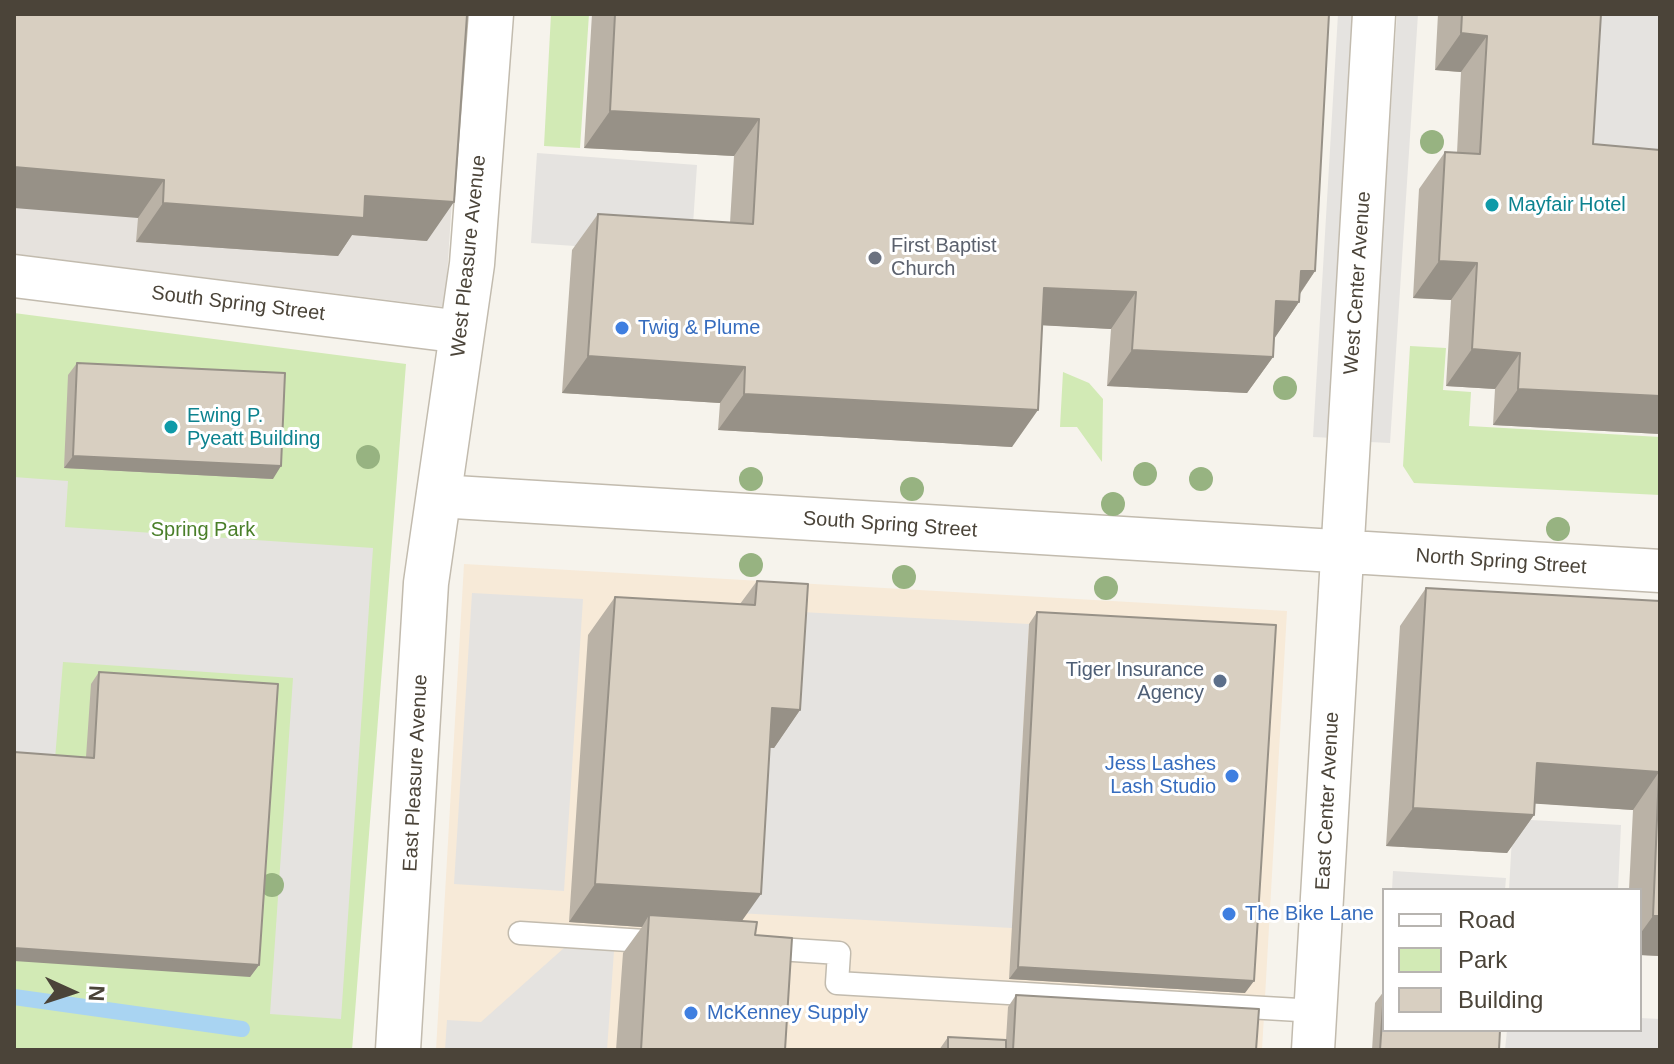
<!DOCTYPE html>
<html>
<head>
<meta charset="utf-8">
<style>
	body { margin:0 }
	#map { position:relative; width:1674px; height:1064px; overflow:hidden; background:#f6f3ec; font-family:Helvetica,sans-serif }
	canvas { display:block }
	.frame { position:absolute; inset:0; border:16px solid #4b4439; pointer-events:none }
	.legend { position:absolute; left:1382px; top:888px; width:260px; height:144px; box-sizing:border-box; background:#fff; border:2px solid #b7b4b0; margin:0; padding:10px 14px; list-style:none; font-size:24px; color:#4b4439 }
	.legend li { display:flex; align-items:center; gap:16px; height:40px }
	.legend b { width:40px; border:2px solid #b7b4b0 }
	.north { position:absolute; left:32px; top:952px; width:80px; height:80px; -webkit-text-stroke:6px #fff; paint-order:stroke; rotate:93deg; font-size:22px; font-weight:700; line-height:32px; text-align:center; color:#4b4439 }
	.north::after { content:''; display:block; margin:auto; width:28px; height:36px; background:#4b4439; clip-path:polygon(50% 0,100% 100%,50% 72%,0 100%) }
</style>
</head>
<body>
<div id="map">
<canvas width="1674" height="1064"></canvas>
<div class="frame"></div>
<ul class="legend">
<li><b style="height:10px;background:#fff"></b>Road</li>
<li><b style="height:22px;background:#d2eab5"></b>Park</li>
<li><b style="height:22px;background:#d8cfc1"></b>Building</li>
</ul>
<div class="north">N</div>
</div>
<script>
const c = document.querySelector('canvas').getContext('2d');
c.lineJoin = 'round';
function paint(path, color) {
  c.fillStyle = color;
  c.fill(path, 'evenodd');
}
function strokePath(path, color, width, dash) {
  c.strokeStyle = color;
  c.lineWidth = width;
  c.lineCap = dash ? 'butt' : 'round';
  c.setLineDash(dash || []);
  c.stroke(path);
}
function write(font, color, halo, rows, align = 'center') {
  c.font = font + ' Helvetica,sans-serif';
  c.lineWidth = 6;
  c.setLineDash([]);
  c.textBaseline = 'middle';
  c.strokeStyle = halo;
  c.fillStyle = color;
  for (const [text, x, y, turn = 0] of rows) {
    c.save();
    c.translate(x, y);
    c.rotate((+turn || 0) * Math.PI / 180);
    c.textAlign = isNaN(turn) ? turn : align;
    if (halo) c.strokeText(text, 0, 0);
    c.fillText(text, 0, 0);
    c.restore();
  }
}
paint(new Path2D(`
	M464 564 1287 611 1262 1050H436Z`), '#f7ead8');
paint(new Path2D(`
	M14 14H464L445 307 14 254Z`), '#e6e2dd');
paint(new Path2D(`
	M551 14H589L580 148 544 146Z
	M14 313 406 364 352 1050H14Z
	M1410 346 1446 348 1443 390 1471 392 1469 426 1660 437V495L1414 483 1403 466Z
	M1063 372 1089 383 1103 399 1102 462 1077 427H1060Z`), '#d2eab5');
paint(new Path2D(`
	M1338 14H1359L1334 438 1313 437Z
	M1397 14H1418L1390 443 1369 442Z
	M1586 14H1660V177L1575 213Z
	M537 153 697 165 691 254 531 243Z
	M14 477 68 481 65 527 373 548 341 1019 270 1014 293 678 63 662 55 759 14 756Z
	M472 593 583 599 564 891 454 884Z
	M782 611 1029 624 1012 928 737 913 746 746 774 747Z
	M1513 819 1621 825 1618 890H1509Z
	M1393 871 1506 878 1505 890H1392Z
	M564 948 614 951 607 1050H445L447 1020 481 1022Z
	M1640 1018 1660 1019V1050H1505L1507 1030H1640Z`), '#e5e3e0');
strokePath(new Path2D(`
	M14 997 242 1029`), '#a9d4f2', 16);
const service = new Path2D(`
	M520 933 660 942
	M763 948 839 953 837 983 1316 1011`);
const minor = new Path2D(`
	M14 276 462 332
	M438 496 1660 571
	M1313 1050 1374 14`);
const tertiary = new Path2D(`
	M398 1050 426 583 472 264 491 14`);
strokePath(service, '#c2bbae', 25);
strokePath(minor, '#c2bbae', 45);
strokePath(tertiary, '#c2bbae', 47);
strokePath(service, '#fff', 22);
strokePath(minor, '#fff', 42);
strokePath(tertiary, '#fff', 44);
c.fillStyle = '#97b381';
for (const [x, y] of [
	[1432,142],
	[1285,388],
	[368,457],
	[1145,474],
	[751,479],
	[1201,479],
	[912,489],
	[1113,504],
	[1558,529],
	[751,565],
	[904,577],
	[1106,588],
	[272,885]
]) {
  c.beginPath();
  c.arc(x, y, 12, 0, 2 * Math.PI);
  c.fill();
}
paint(new Path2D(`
	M14 14 427 241 352 235 338 256 136 242 138 218Z
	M592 14H1329L1315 271 1300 294 1299 302 1274 338 1273 357 1247 393 1107 386 1111 329 1042 325 1012 447 718 430 720 403 562 393 572 250 598 214 730 223 734 156 584 148Z
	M1438 14H1601L1593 144 1660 150V434L1493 425 1495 389 1446 386 1451 300 1413 298 1419 189 1445 152 1457 153 1461 72 1435 70Z
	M77 363 273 479 64 468 68 375Z
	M757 581 800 710 774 748H770L742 921 755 935 785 1050H616L623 953 642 927 569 922 588 635 615 597 740 604Z
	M1426 588 1660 601V956L1640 955V890H1629L1633 810 1534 803V815L1507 853 1386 846 1400 626Z
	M1037 612 1245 993 1009 979 1029 624Z
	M99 672 259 965 250 977 86 757 91 684Z
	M1384 991 1499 1050H1372L1375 1003Z
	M1016 995 1256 1050H939L948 1037 1006 1040 1008 1007Z`), '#bab2a6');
paint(new Path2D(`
	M1461 33 1487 36 1461 72 1435 70Z
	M610 111 759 119 734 156 584 148Z
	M14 167 164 180 138 218 14 208Z
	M365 196 454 202 427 241 352 235 338 256 136 242 163 203Z
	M1439 261 1477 263 1451 300 1413 298Z
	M1301 271H1315L1294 302H1299L1274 339 1276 301Z
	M1044 288 1136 292 1111 329 1019 324Z
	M1472 349 1520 353 1495 389 1446 386Z
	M1132 350 1273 357 1247 393 1107 386Z
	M588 356 745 367 720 403 562 393Z
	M1518 389 1660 396V434L1493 425Z
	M744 394 1038 410 1012 447 718 430Z
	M73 456 281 466 273 479 64 468Z
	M772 708 800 710 774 748 746 746Z
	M1537 763 1659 772 1633 810 1510 802Z
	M1413 808 1534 815 1507 853 1386 846Z
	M595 884 761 894 734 932 649 915 642 927 569 922Z
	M1653 916H1660V956L1640 955V934Z
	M14 948 259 965 250 977 14 961Z
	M1018 967 1254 981 1245 993 1009 979Z`), '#979187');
const building = new Path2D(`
	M14 14 467 15 454 202 365 196 364 218 163 203 164 180 14 167Z
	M615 14H1329L1315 271H1301L1299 302 1276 301 1273 357 1132 350 1136 292 1044 288 1038 410 744 394 745 367 588 356 598 214 753 224 759 119 610 111Z
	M1462 14H1601L1593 144 1660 150V396L1518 389 1520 353 1472 349 1477 263 1439 261 1445 152 1480 154 1487 36 1461 33Z
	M77 363 285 373 281 466 73 456Z
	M757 581 808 584 800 710 772 708 761 894 595 884 615 597 755 605Z
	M1426 588 1660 601V916H1653L1659 772 1537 763 1534 815 1413 808Z
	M1037 612 1276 625 1254 981 1018 967Z
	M99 672 278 684 259 965 14 948V752L94 758Z
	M649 915 757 922 755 935 792 938 785 1050H641Z
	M1384 991V1030H1500L1499 1050H1380Z
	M1016 995 1259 1009 1256 1050H1013Z
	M948 1037 1006 1040V1050H948Z`);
paint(building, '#d8cfc1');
strokePath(building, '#979187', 2);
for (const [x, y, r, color] of [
	[1492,205,8,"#0f9aa8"],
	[875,258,8,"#6b7280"],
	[622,328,8,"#3f7fe0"],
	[171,427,8,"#0f9aa8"],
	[1220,681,8,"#5c6f8a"],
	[1232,776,8,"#3f7fe0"],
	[1229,914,8,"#3f7fe0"],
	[691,1013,8,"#3f7fe0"]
]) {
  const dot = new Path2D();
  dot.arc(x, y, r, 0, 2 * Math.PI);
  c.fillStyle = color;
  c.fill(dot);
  strokePath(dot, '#fff', 3);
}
write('20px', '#0d838f', '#fff', [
	["Mayfair Hotel",1508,205],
	["Ewing P.",187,416],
	["Pyeatt Building",187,439]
], 'left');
write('20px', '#5b616d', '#fff', [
	["First Baptist",891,246],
	["Church",891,269]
], 'left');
write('20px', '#4b4439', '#fff', [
	["West Pleasure Avenue",469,256,-84],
	["West Center Avenue",1358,283,-86],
	["South Spring Street",238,304,7],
	["South Spring Street",890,525,4],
	["North Spring Street",1501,562,4],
	["East Pleasure Avenue",416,773,-87],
	["East Center Avenue",1328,801,-87]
]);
write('20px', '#366cbe', '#fff', [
	["Twig & Plume",638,328],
	["Jess Lashes",1216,764,"right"],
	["Lash Studio",1216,787,"right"],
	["The Bike Lane",1245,914],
	["McKenney Supply",707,1013]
], 'left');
write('20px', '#4a7f2a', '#fff', [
	["Spring Park",203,530]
]);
write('20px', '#4e5e75', '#fff', [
	["Tiger Insurance",1204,670],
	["Agency",1204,693]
], 'right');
</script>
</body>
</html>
